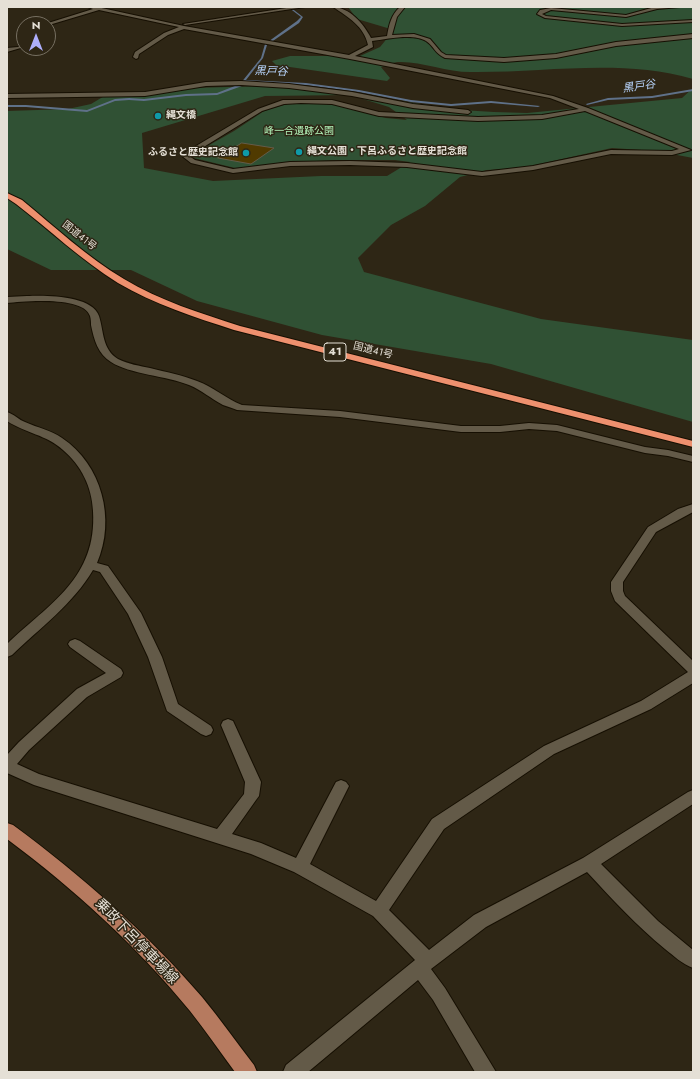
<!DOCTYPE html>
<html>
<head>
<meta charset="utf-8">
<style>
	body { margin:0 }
	#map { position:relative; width:700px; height:1079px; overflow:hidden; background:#2e2615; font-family:Jost,sans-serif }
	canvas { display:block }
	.frame { position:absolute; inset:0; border:8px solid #e5e0d6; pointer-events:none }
	.north { position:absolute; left:16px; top:16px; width:40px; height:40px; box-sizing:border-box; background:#2e2615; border:1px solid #777062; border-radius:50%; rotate:0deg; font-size:11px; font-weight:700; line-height:16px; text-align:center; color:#e5e0d6 }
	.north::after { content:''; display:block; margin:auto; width:14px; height:18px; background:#aeaefb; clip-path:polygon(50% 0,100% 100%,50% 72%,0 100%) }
</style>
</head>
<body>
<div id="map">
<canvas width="700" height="1079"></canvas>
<div class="frame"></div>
<div class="north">N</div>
</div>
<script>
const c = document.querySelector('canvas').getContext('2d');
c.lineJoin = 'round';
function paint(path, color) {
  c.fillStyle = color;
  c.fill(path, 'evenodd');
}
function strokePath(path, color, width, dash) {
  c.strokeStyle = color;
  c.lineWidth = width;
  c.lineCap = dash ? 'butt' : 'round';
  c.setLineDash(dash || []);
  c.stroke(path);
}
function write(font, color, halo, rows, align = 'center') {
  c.font = font + ' Jost,"Noto Sans JP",sans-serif';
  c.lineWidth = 3;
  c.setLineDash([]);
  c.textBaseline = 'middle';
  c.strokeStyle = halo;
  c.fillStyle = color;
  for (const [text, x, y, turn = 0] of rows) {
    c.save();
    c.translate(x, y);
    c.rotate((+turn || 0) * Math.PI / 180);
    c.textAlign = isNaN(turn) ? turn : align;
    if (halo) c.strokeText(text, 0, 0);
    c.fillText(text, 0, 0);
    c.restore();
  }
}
paint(new Path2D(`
	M348 7H693V79C621 58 544 73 470 72 447 72 420 61 398 62 393 62 386 66 381 67L390 78 387 81 276 65 272 61 290 56H360L380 47 394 30 357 19Z
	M267 86 315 88 461 110 494 112 527 113 682 98 693 88V158L656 151 612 148 521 168 487 170 460 177 425 206 391 225 358 258 364 272 541 319 693 340V422L491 364 322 335 197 301 131 270H51L7 249V111L68 109 91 104 106 95 131 94 190 88ZM350 95 389 107 407 120 386 118 335 105 319 103 287 104 264 111 234 131 192 155 194 158 239 169 279 163 336 160H395L410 162 387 176H321L213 181 144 168 142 133 265 96Z`), '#305134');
paint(new Path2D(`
	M288 7H290L303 17 299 23 267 45 263 58 246 80 306 83 359 90 411 100 451 104 491 101 540 106 538 107 491 103 451 106 411 102 359 92 306 85 245 82 242 86 217 95 186 96 144 101 129 100 115 101 87 112 26 107H7V105H26L87 110 115 99 129 98 144 99 186 94 217 93 240 84 261 58 265 44 297 21 301 17Z
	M693 89V91L652 98 608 100 587 105 586 104 608 98 652 96Z`), '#5f7189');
const building = new Path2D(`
	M242 143 274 148 251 164 218 158Z`);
paint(building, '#503a00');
strokePath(building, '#645b49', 1);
const minor = new Path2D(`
	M88 7H97L184 26 349 55 368 45C364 26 348 17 333 7 349 7 364 24 371 38L387 36C389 25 391 15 400 7H405L397 17 392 35 414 34 430 39 441 52 446 55 504 58 556 54 616 42 693 34V38L616 46 556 58 504 62 445 58C435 54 434 46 426 41 414 33 387 39 372 41L373 47 355 56 553 96 588 108 691 150 672 155 611 154 533 170 482 176 407 167 350 165 290 166 233 173 191 163 182 156 186 152 258 109 283 100H332L379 112 478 117 542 115 579 109 550 98 350 59 184 29 168 35 139 54 138 58 136 59 133 57 135 52 164 33 179 27 99 10 49 25 45 24 93 9ZM301 103 332 104 379 116 478 121 542 119 585 111 679 149 672 151 611 150 533 166 482 172 407 163 350 161 290 162 233 169 195 160 189 156 262 111 284 104Z
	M293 7H305L185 25 183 24Z
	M655 7H680L657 9 626 17 551 10 542 14 546 16 622 24 693 20V22L622 26 545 18 537 14 540 10 551 8 626 15Z
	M24 43V47L7 52V48L18 47Z
	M241 81 289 84 352 92 413 104 468 110 471 112 468 114 413 108 352 96 289 88 241 85 206 86 145 96 7 98V94L145 92 206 82Z
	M27 296C45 295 92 295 99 316 104 332 102 349 118 359 128 364 140 366 150 368 166 372 182 375 197 381 214 387 226 399 242 405L340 411 461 426H500L529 423 557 425 645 447 668 450 693 456V462L668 456 645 453 557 431 529 429 500 432H461L340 417 237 410C233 408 228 407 223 405 211 399 202 390 189 385 167 376 129 374 111 362 98 354 94 340 91 325 91 323 91 319 90 316 84 296 24 301 7 303V297Z
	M7 412C14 414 19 420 25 422 38 428 51 430 62 438 102 465 116 519 97 563L108 566 141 613 162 657 178 704 211 726 213 730 211 734 206 736 201 734 167 711 148 657 128 614 100 572 93 570C73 604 40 628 12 655L7 657V644C50 603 97 578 93 511 92 487 81 465 63 450 47 435 25 433 7 421Z
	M693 504V512L656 532 623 582V591L625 596 693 661V683L651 709 554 754 444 829 389 910 429 950 474 915 583 858 688 792 693 790V804L601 864 658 921 693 950V968C682 964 674 956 665 949 637 926 612 899 587 872L486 927 431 969 445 988 496 1072H475L433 1000 418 980 308 1072H283L286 1065 415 960 373 916 294 872 251 854 34 785 7 773V755L19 742 77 689 106 673 70 647 68 644 70 641 75 639 80 641 121 669 123 673 121 677 87 697 29 750 17 764 39 774 217 829 244 794 245 782 221 725 223 721 228 719 233 721 261 782 259 796 256 800 232 834 261 843 296 858 336 782 341 780 346 782 349 786 310 864 376 901 432 819 544 746 641 701 688 672 615 601 611 591V582L648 527 678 509Z`);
const major = new Path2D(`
	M7 823 13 825C82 876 146 932 202 997 220 1019 237 1043 254 1065L257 1072H235C220 1052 206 1031 190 1011 137 946 74 889 7 839Z`);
const highway = new Path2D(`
	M7 193 22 200C55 227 87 257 124 279 160 301 201 313 240 326L693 441V447L234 330C194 317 154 304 118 283 81 260 50 230 16 204L7 198Z`);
strokePath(minor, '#160f02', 2);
strokePath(major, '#160f02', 2);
strokePath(highway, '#160f02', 2);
paint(minor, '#635a48');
paint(major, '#b67a5f');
paint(highway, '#ee906e');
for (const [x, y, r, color] of [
	[158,116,4,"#0f9aa8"],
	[299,152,4,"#0f9aa8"],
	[246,153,4,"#0f9aa8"]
]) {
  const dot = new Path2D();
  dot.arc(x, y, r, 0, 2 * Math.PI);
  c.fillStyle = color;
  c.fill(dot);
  strokePath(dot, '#2e2615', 1.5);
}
write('bold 10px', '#e5e0d6', '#2e2615', [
	["縄文橋",166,116],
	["縄文公園・下呂ふるさと歴史記念館",307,152],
	["ふるさと歴史記念館",238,153,"right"]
], 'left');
write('10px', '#b5f8bd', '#2e2615', [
	["峰一合遺跡公園",299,132]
]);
write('10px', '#e5e0d6', '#2e2615', [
	["国道41号",79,236,38],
	["国道41号",373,351,14]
]);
write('italic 11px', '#b6d2f9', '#2e2615', [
	["黒戸谷",271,72,2],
	["黒戸谷",639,87,-8]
]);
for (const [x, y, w] of [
	[335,352,22]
]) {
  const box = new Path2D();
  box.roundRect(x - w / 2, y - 9, w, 18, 3);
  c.fillStyle = '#2e2615';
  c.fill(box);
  strokePath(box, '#e5e0d6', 1);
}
write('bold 11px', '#e5e0d6', null, [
	["41",335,352]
]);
write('14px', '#e5e0d6', '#2e2615', [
	["乗政下呂停車場線",136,942,46]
]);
</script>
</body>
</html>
